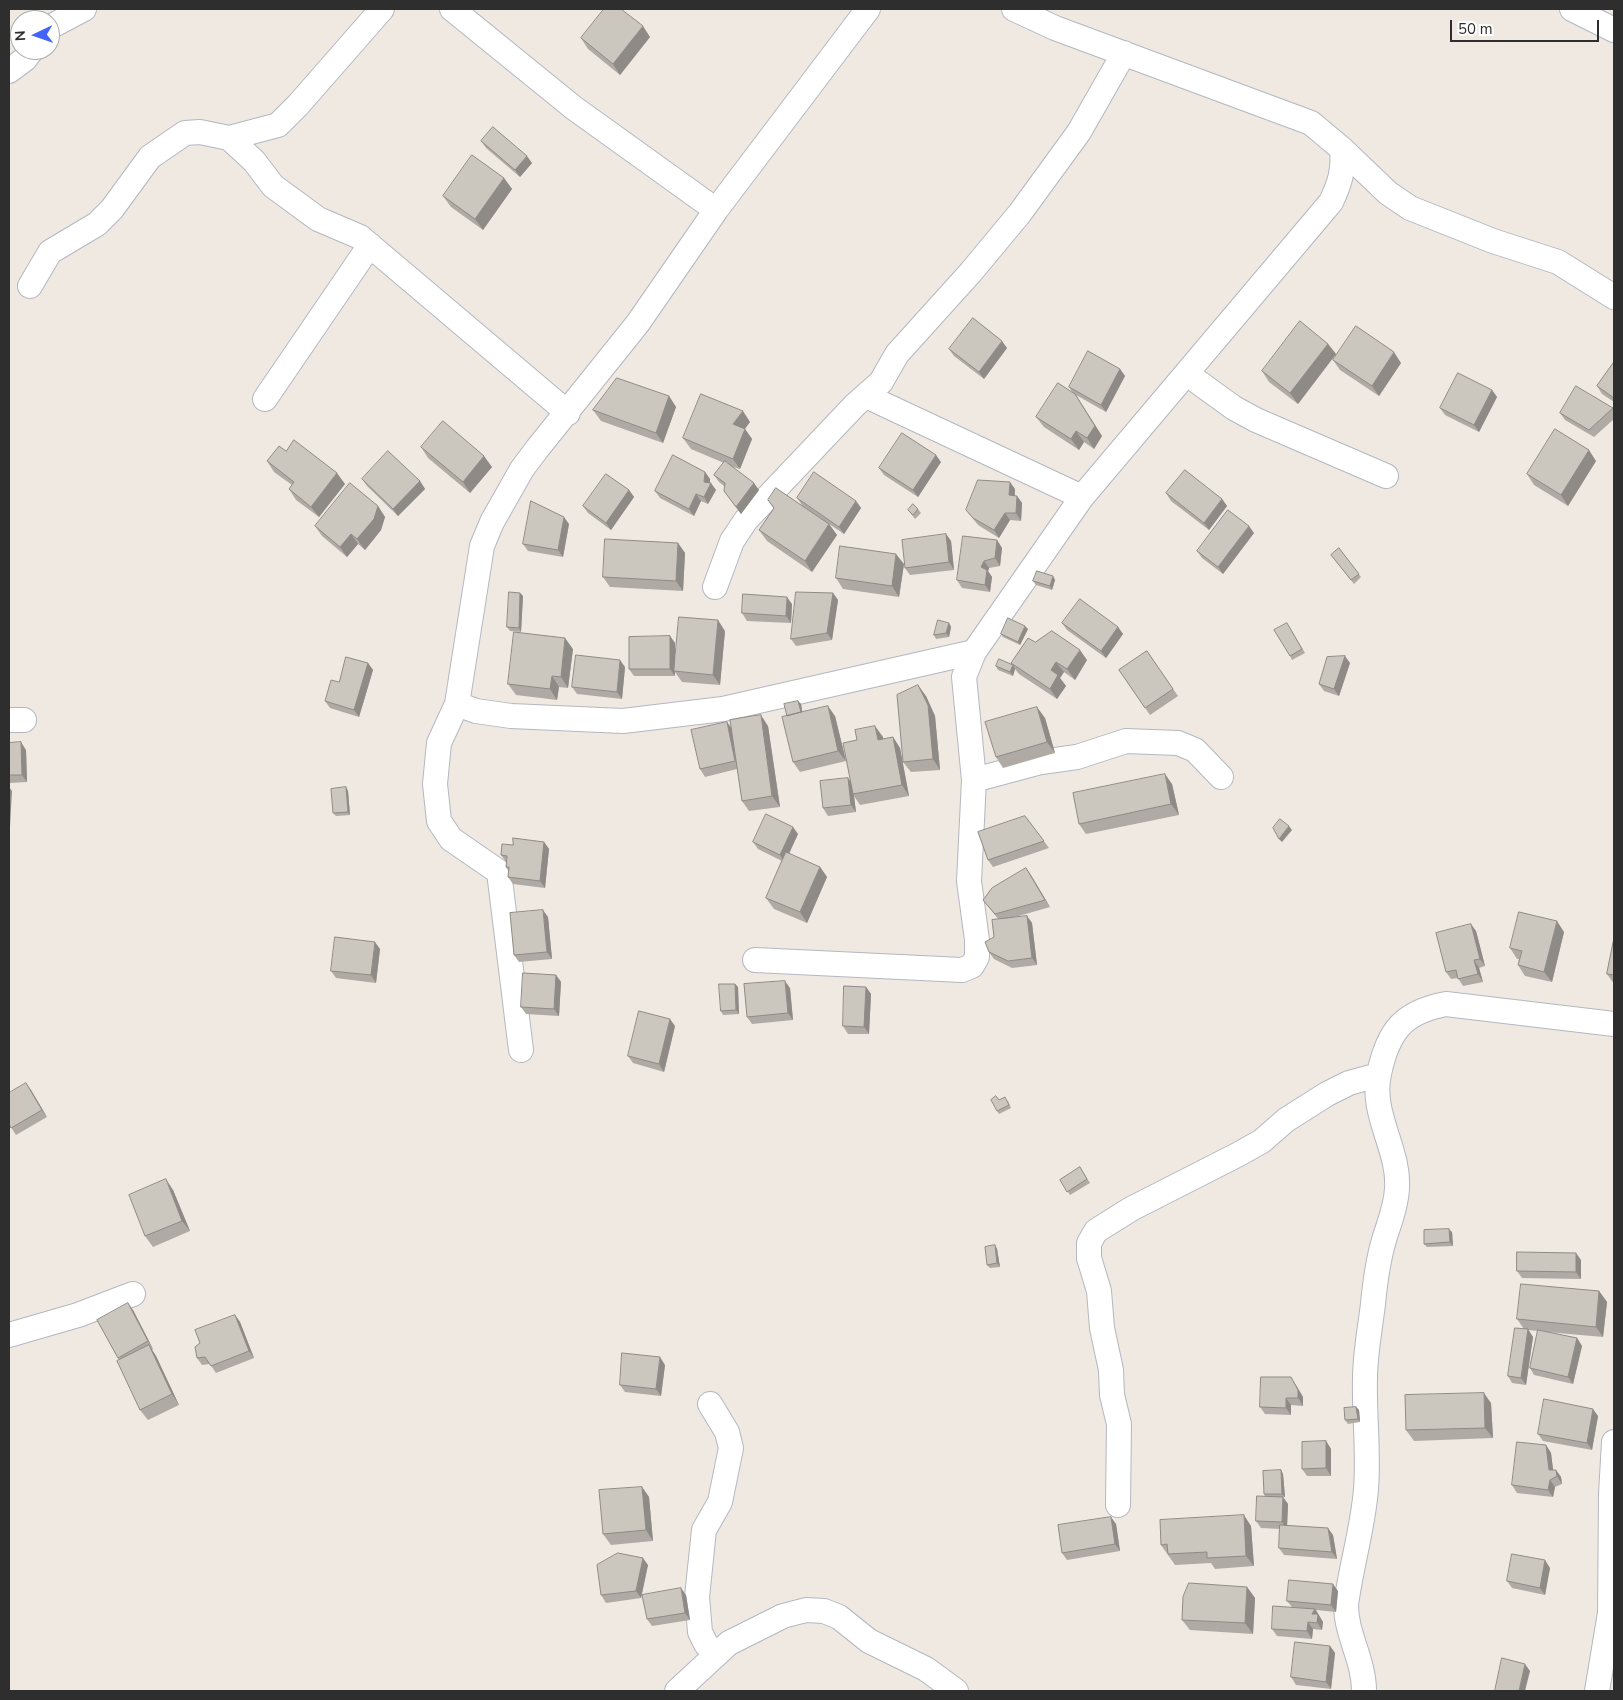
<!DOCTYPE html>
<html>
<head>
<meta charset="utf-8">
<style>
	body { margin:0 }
	#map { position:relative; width:1623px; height:1700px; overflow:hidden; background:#efe9e1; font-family:"Nunito Sans",sans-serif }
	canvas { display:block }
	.frame { position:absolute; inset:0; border:10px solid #2e2e2e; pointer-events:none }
	.north { position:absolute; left:10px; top:10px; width:50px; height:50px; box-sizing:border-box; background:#fff; border:1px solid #ababab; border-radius:50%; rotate:267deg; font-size:14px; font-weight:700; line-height:20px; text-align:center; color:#2e2e2e }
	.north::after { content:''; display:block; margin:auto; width:18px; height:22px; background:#4264fb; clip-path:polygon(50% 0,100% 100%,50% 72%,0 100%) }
	.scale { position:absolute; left:1450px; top:20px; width:149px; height:22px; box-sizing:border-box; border:2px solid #2e2e2e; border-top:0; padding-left:6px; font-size:15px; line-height:18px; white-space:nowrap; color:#2e2e2e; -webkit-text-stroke:4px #fff; paint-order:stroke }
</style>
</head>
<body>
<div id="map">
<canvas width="1623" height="1700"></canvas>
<div class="frame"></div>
<div class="north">N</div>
<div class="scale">50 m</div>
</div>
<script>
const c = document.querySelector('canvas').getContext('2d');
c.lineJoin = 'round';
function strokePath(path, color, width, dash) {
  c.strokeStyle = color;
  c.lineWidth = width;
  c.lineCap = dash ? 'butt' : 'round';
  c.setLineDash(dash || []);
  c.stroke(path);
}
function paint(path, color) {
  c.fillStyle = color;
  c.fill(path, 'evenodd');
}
const street = new Path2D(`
	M452 9 574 108 716 210
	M1014 9 1055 28 1311 123 1342 149 1388 193 1410 208 1493 241 1558 262 1614 297
	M1572 9 1614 30
	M50 27 84 9
	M9 71 25 59 32 50
	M229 138 254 161 273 186 318 219 360 237 568 413
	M30 286 50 252 97 224 112 209 150 157 185 133 200 132 229 138 278 125 298 105 382 9
	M1187 374 1234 408 1256 420 1386 476
	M866 396 1082 497
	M265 399 370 245
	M715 587 732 541 746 520 855 405 881 382 897 354 971 272 1020 213 1079 132 1124 53
	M457 704 476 711 511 716 623 721 723 709 974 652
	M9 720H24
	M974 780 1041 762 1077 757 1126 741 1178 743 1195 750 1221 777
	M755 960 962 970 972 966 977 957V940L969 881 974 780 964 677 974 652 1082 497 1331 202C1340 183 1344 170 1342 149
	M521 1050 499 872 451 839 439 821 435 784 439 743 457 704 482 546 492 522 522 469 537 449 638 323 716 210 868 9
	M9 1335 78 1315 133 1294
	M710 1404 727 1432 731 1448 720 1502 704 1530 697 1597 700 1632 706 1644 715 1654
	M1118 1505 1119 1424 1112 1395 1111 1370 1102 1328 1099 1291 1089 1258V1243L1096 1231 1131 1209 1239 1154 1262 1141 1286 1120 1327 1094 1349 1083 1378 1075
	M677 1691 729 1643 783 1616 806 1610 824 1611 839 1617 869 1641 926 1669 956 1691
	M1364 1691C1364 1660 1346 1635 1346 1605 1351 1566 1363 1528 1366 1489 1369 1452 1364 1416 1365 1379 1365 1354 1370 1329 1373 1304 1375 1283 1378 1260 1384 1240 1389 1223 1396 1208 1397 1189 1400 1150 1370 1114 1379 1074 1388 1031 1403 1012 1446 1004L1614 1024
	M1597 1691 1610 1613 1611 1494 1614 1442`);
strokePath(street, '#b4b7c1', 26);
strokePath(street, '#fff', 24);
paint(new Path2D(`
	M650 37 620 75 588 49 581 38Z
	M481 141 532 163 520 177 486 148Z
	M504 178 512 189 483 230 451 207 443 196Z
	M1328 344 1336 354 1298 404 1269 382 1262 371Z
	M1007 348 984 379 954 356 949 349Z
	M1333 360 1401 363 1379 396 1340 370Z
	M1614 362V402L1602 394 1597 386Z
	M1120 369 1125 376 1106 412 1076 395 1102 436 1094 449 1084 442 1079 450 1044 427 1036 417 1073 393 1069 387Z
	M1492 390 1497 397 1479 432 1445 415 1440 408Z
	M669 396 676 407 663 443 601 421 593 410Z
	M1613 408 1614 410V419L1594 437 1565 420 1560 413Z
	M750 422 745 429 752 439 740 469 733 467 759 490 741 514 724 491V486L719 482 714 475 724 463 691 449 683 438Z
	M421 447 492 467 470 493 428 458Z
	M286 451 345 484 319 517 296 500 289 489 292 485 274 472 267 461Z
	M1596 461 1568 506 1534 485 1527 474Z
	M941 462 918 497 884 475 879 468Z
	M705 472 710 479V483L716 490 708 504 701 501 694 516 660 498 655 491Z
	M362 479 420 481 425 489 398 516 367 486Z
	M1015 489V496H1017L1022 503 1021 521 1010 520 999 538 978 525 966 510Z
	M629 490 634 497 611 530 588 513 583 506Z
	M1166 493 1222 499 1227 506 1209 530 1171 501Z
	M797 498 856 501 861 508 844 534 829 524 837 535 812 572 767 541 759 530 774 509 768 500 802 505Z
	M378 506 385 517 381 530 365 550 358 544 347 557 322 536 315 526Z
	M918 509 921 513 915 519 908 510Z
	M569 524 563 557 528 551 523 544Z
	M1254 533 1223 574 1202 558 1197 551Z
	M946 534 951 541 954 570 910 575 905 568Z
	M997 540 1002 548 1000 566 989 568 988 571 992 577 990 592 962 588 957 580Z
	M678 543 685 553 683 591 610 587 603 577Z
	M1339 548 1361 577 1354 584 1331 555Z
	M904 564 899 597 843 589 836 578Z
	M1053 576 1055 580 1052 590 1036 585 1033 581Z
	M520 593 523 596 521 632 510 631 507 627Z
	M833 593 838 600 832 640 796 646 791 639Z
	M792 604 791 623 747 621 742 613Z
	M949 623 951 627 949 637 936 639 934 635Z
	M1062 623 1118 627 1123 634 1106 658 1067 630Z
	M1289 626 1305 653 1292 660 1290 656Z
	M1028 629 1020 645 1003 637 1001 634Z
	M725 631 720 685 682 682 675 672V676H634L629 669 670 636 675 643V665Z
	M1035 642 1087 660 1075 680 1064 672 1060 678 1066 686 1057 699 1019 674 1015 669 1013 676 998 670 996 666 1013 665 1011 663Z
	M573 649 568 688 559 687 557 700 516 695 508 684Z
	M1147 651 1178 696 1150 715 1119 670Z
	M368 663 373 670 359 717 330 708 325 701 339 682Z
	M1350 663 1339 696 1324 691 1319 684Z
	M625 667 622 699 577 694 572 687Z
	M926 696 935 716 940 770 911 772 903 762Z
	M798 701 801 704 802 712 835 716 846 761 800 772 793 762 787 716Z
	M1045 718 1055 753 1003 768 996 757Z
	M727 722 731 728 768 726 780 807 749 811 742 801 737 769 705 777 700 769Z
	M883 737V739L893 737 900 748 909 796 860 805 854 796 856 812 828 816 823 808 848 778 851 782Z
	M9 743 26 750 27 782 9 783Z
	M1172 784 1179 815 1086 834 1079 824Z
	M346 787 348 791 350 815 336 816 333 813Z
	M1025 816 1049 848 993 867 988 860Z
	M798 834 789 854 820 867 827 877 807 923 774 909 766 898 782 861 758 849 753 842Z
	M544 842 549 849 545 888 513 884 508 877 509 872 506 867V862L501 855 513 845Z
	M1026 868 1050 907 1008 919 1027 916 1032 923 1037 965 1012 968 994 959 989 952 999 920 983 900Z
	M548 917 552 959 519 962 514 955Z
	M1476 931 1485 966 1479 968 1483 982 1463 986 1458 978 1451 979 1446 972Z
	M1564 932 1552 982 1525 976 1518 965 1519 959H1517L1510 948Z
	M1614 938V984L1607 974Z
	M380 949 376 983 336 978 331 971Z
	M556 975 561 982 559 1016 526 1014 521 1007Z
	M735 984 738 987 739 1014 723 1015 721 1011Z
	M866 987 871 994 869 1034H848L843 1026Z
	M790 988 793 1020 752 1024 747 1017Z
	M675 1026 664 1072 633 1063 628 1056Z
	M31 1090 47 1117 16 1135 9 1124Z
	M999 1100 1008 1101 1011 1108 999 1114 997 1111Z
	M1080 1167 1090 1183 1070 1195 1060 1180Z
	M173 1190 190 1231 153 1247 145 1236Z
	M1452 1232 1453 1246 1427 1247 1424 1244Z
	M995 1245 997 1249 1000 1267 990 1268 987 1265Z
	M1581 1260V1279L1522 1278 1517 1271Z
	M1599 1291 1607 1302 1603 1337 1547 1332 1577 1338 1582 1346 1573 1384 1534 1375 1530 1368 1538 1331 1528 1330 1533 1337 1526 1385 1512 1383 1508 1376 1524 1329 1517 1319Z
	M133 1310 153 1349 152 1350 156 1356 179 1405 148 1420 140 1410 119 1360 97 1320Z
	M235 1315 240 1322 254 1358 216 1373 210 1364 202 1365 197 1358Z
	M665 1365 661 1396 625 1392 620 1385Z
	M1296 1385 1303 1397V1406L1291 1405V1415L1265 1414 1260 1407Z
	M1491 1403 1493 1438 1414 1441 1406 1430Z
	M1356 1407 1359 1410 1360 1422 1348 1424 1345 1420Z
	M1598 1416 1592 1450 1543 1441 1538 1434Z
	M1326 1441 1331 1449V1476H1307L1302 1469Z
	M1546 1445 1551 1453 1553 1470H1556L1561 1477 1562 1484 1555 1487 1553 1497 1517 1493 1512 1485Z
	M1281 1470 1283 1474 1285 1497H1283L1288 1504 1287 1525 1333 1535 1337 1559 1284 1555 1279 1548 1280 1529 1261 1528 1256 1521 1265 1496 1264 1494Z
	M642 1487 649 1497 653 1541 611 1545 603 1534Z
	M1116 1524 1120 1551 1067 1560 1062 1553Z
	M1251 1526 1254 1566 1215 1569 1211 1563 1175 1565 1161 1545Z
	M648 1565 641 1598 606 1603 601 1595Z
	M1550 1568 1545 1595 1512 1588 1507 1581Z
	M1247 1587 1255 1598 1253 1634 1190 1630 1182 1620Z
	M1338 1591 1336 1612 1316 1610 1323 1622 1322 1630 1313 1629 1312 1639 1277 1636 1272 1629 1292 1607 1287 1601Z
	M686 1595 690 1620 652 1626 647 1619Z
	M1330 1646 1335 1653 1331 1689 1296 1685 1291 1677Z`), '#afaba4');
paint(new Path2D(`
	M643 26 650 37 620 75 613 64Z
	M527 156 532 163 520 177 515 170Z
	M504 178 512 189 483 230 475 219Z
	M1002 341 1007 348 984 379 979 372Z
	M1328 344 1336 354 1298 404 1290 393Z
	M1394 352 1401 363 1379 396 1372 386Z
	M1120 369 1125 376 1106 412 1101 405Z
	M1492 390 1497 397 1479 432 1474 425Z
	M1075 394 1102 436 1094 449 1087 438Z
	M669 396 676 407 663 443 656 433Z
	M743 411 750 422 740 435 733 424Z
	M745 429 752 439 740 469 733 459Z
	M1076 431 1084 442 1079 450 1071 439Z
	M1589 450 1596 461 1568 506 1561 495Z
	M936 455 941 462 918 497 913 490Z
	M484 456 492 467 470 493 463 482Z
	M705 472 710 479V485L711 483 716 490 708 504 704 497Z
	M337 473 345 484 319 517 311 507Z
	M420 481 425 489 398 516 393 509Z
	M1010 482 1015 489 1014 502 1009 495Z
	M754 483 759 490 741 514 736 507Z
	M629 490 634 497 611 530 606 523Z
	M696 494 701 501 694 516 689 509Z
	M1017 496 1022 503 1021 521 1016 513Z
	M1222 499 1227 506 1209 530 1204 523Z
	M856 501 861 508 844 534 839 527Z
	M378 506 385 517 381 530 365 550 357 539Z
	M1005 513 1010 520 999 538 994 530Z
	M564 517 569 524 563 557 558 550Z
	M829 524 837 535 812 572 805 561Z
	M1249 526 1254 533 1223 574 1218 567Z
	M351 534 358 544 347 557 340 547Z
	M946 534 951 541 954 570 949 562Z
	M997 540 1002 548 1000 566 995 558Z
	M678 543 685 553 683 591 676 581Z
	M896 554 904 564 899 597 892 586Z
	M984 561 989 568 988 571 992 577 990 592 985 585 981 567Z
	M1053 576 1055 580 1052 590 1050 586Z
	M520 593 523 596 521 632 519 628Z
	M833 593 838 600 832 640 827 633Z
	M787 597 792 604 791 623 786 616Z
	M718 620 725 631 720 685 713 675Z
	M949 623 951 627 949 637 946 633Z
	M1025 626 1028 629 1020 645 1018 642Z
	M1118 627 1123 634 1106 658 1101 651Z
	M670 636 675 643V676L670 669Z
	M565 638 573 649 568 688 561 677Z
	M1080 650 1087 660 1075 680 1067 669Z
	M1345 656 1350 663 1339 696 1334 689Z
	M620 660 625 667 622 699 617 692Z
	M1056 662 1064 672 1060 678 1066 686 1057 699 1050 689 1051 670Z
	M368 663 373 670 359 717 354 710Z
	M1013 665 1015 669 1013 676 1010 672Z
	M552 676 559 687 557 700 550 689Z
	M918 685 926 696 935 716 940 770 933 759Z
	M798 701 801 704 803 717 801 714Z
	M828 706 835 716 846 761 838 751Z
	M1037 707 1045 718 1055 753 1047 742Z
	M761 715 768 726 780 807 772 796Z
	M727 722 732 729 735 761Z
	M875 726 883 737 885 751 878 740Z
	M893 737 900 748 909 796 902 785Z
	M21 742 26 750 27 782 22 775Z
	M1165 774 1172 784 1179 815 1171 804Z
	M848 778 853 785V794L854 796 856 812 851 805Z
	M9 787 12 791 10 827 9 825Z
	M346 787 348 791 350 815 348 812Z
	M1289 826 1292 830 1282 842 1279 839Z
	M793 827 798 834 785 862 780 855Z
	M544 842 549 849 545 888 540 881Z
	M820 867 827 877 807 923 800 912Z
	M1026 868 1031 875 1050 907 1045 900Z
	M543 910 548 917 552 959 547 952Z
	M1027 916 1032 923 1037 965 1032 958Z
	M1557 921 1564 932 1552 982 1544 972Z
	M1471 924 1476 931 1485 966 1480 959Z
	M375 942 380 949 376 983 371 975Z
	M1474 960 1479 968 1483 982 1478 974Z
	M556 975 561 982 559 1016 554 1009Z
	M785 981 790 988 793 1020 788 1013Z
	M735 984 738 987 739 1014 736 1010Z
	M866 987 871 994 869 1034 864 1027Z
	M670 1019 675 1026 664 1072 659 1064Z
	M26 1083 31 1090 47 1117 42 1110Z
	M166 1179 173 1190 190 1231 182 1221Z
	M1449 1229 1452 1232 1453 1246 1450 1242Z
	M995 1245 997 1249 1000 1267 997 1263Z
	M1576 1253 1581 1260V1279L1576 1272Z
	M1599 1291 1607 1302 1603 1337 1596 1327Z
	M128 1303 133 1310 153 1349 148 1341Z
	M235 1315 240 1322 254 1358 249 1351Z
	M1528 1329 1533 1337 1526 1385 1521 1378Z
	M1577 1338 1582 1346 1573 1384 1568 1377Z
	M149 1345 156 1356 179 1405 172 1394Z
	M660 1357 665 1365 661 1396 656 1389Z
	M1291 1377 1303 1397V1406L1298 1398Z
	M1484 1393 1491 1403 1493 1438 1485 1428Z
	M1286 1398 1291 1405V1415L1286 1408Z
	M1356 1407 1359 1410 1360 1422 1358 1419Z
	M1593 1409 1598 1416 1592 1450 1587 1443Z
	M1326 1441 1331 1449V1476L1326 1468Z
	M1546 1445 1551 1453 1554 1477 1549 1470Z
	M1281 1470 1283 1474 1285 1497 1282 1494Z
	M1556 1470 1561 1477 1562 1484 1557 1476Z
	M1550 1480 1555 1487 1553 1497 1548 1490Z
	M642 1487 649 1497 653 1541 646 1530Z
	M1283 1497 1288 1504 1287 1529 1282 1522Z
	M1244 1515 1251 1526 1254 1566 1246 1556Z
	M1111 1517 1116 1524 1120 1551 1115 1544Z
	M1328 1528 1333 1535 1337 1559 1332 1552Z
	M643 1558 648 1565 641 1598 636 1591Z
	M1545 1560 1550 1568 1545 1595 1540 1588Z
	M1333 1584 1338 1591 1336 1612 1331 1605Z
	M1247 1587 1255 1598 1253 1634 1245 1623Z
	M681 1588 686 1595 690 1620 685 1613Z
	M1315 1609 1323 1622 1322 1630 1312 1614Z
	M1308 1622 1313 1629 1312 1639 1307 1631Z
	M1330 1646 1335 1653 1331 1689 1326 1682Z
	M1525 1664 1530 1671 1525 1691H1519Z`), '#8e8b86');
const building = new Path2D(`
	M604 9H621L643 26 613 64 581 38Z
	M493 127 527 156 515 170 481 141Z
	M472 155 504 178 475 219 443 196Z
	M973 318 1002 341 979 372 949 349Z
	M1300 321 1328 344 1290 393 1262 371Z
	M1356 326 1394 352 1372 386 1333 360Z
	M1088 351 1120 369 1101 405 1069 387Z
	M1614 362V398L1597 386Z
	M1458 373 1492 390 1474 425 1440 408Z
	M617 378 669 396 656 433 593 410Z
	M1058 383 1075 394 1095 426 1087 438 1076 431 1071 439 1036 417Z
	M1576 386 1613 408 1589 430 1560 413Z
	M701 394 743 411 733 424 745 429 733 459 683 438Z
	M443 421 484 456 463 482 421 447Z
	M1555 429 1589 450 1561 495 1527 474Z
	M902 433 936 455 913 490 879 468Z
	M294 440 337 473 311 507 289 489 294 482 267 461 279 446 286 451Z
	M388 451 420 481 393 509 362 479Z
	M673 455 705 472 704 482 711 483 704 497 696 494 689 509 655 491Z
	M725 461 754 483 736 507 724 491 725 483 714 475Z
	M1185 470 1222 499 1204 523 1166 493Z
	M814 472 856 501 839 527 797 498Z
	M606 474 629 490 606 523 583 506Z
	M978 480 1010 482 1009 495 1017 496 1016 513H1005L994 530 973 518 966 510Z
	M350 483 378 506 374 519 357 539 351 534 340 547 315 526Z
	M776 488 829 524 805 561 759 530 774 508 768 500Z
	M531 501 564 517 558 550 523 544Z
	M913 504 918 509 913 515 908 510Z
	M1228 510 1249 526 1218 567 1197 551Z
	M946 534 949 562 905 568 902 540Z
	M963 536 997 540 995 558 984 561 981 567 987 570 985 585 957 580Z
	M605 539 678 543 676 581 603 577Z
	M840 546 896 554 892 586 836 578Z
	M1339 548 1359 574 1351 580 1331 555Z
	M1037 571 1053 576 1050 586 1033 581Z
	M509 592 520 593 519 628 507 627Z
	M796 592 833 593 827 633 791 639Z
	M743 594 787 597 786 616 742 613Z
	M1080 599 1118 627 1101 651 1062 623Z
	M679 617 718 620 713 675 674 671Z
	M1008 618 1025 626 1018 642 1001 634Z
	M938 620 949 623 946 633 934 635Z
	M1287 623 1302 649 1290 656 1274 630Z
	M1052 631 1080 650 1067 669 1056 662 1051 670 1058 675 1050 689 1011 663 1028 638 1035 642Z
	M514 632 565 638 561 677 552 676 550 689 508 684Z
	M670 636V669H629V637Z
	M1147 651 1173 689 1145 708 1119 670Z
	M576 655 620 660 617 692 572 687Z
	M1345 656 1334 689 1319 684 1327 657Z
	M346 657 368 663 354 710 325 701 331 680 339 682Z
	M999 659 1013 665 1010 672 996 666Z
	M918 685 928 705 933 759 903 762 897 695Z
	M798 701 801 712 787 716 784 704Z
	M828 706 838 751 793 762 782 717Z
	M1037 707 1047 742 996 757 985 722Z
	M761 715 772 796 742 801 730 720Z
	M727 722 735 761 700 769 691 730Z
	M875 726 878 740 893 737 902 785 853 794 843 743 857 740 855 730Z
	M21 742 22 775H9V743Z
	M1165 774 1171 804 1079 824 1073 793Z
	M848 778 851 805 823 808 820 781Z
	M346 787 348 812 333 813 331 789Z
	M766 814 793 827 780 855 753 842Z
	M1025 816 1044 841 988 860 978 832Z
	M1280 819 1289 826 1279 839 1273 828Z
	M513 838 544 842 540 881 508 877 509 867H506L507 856 501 855 502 844 513 845Z
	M786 852 820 867 800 912 766 898Z
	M1026 868 1045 900 995 914 983 900 992 888Z
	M543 910 547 952 514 955 510 913Z
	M1519 912 1557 921 1544 972 1518 965 1522 951 1510 948Z
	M1027 916 1032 958 1008 961 989 952 985 942 994 937 992 920Z
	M1471 924 1480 959 1474 960 1478 974 1458 979 1456 970 1446 972 1436 933Z
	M335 937 375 942 371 975 331 971Z
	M1614 938V975L1607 974Z
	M523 973 556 975 554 1009 521 1007Z
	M785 981 788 1013 747 1017 744 984Z
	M719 984H735L736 1010 721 1011Z
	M844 986 866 987 864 1027 843 1026Z
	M639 1011 670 1019 659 1064 628 1056Z
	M26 1083 42 1110 11 1128 9 1124V1093Z
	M996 1096 999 1100 1005 1097 1009 1105 997 1111 991 1100Z
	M1080 1167 1087 1179 1067 1192 1060 1180Z
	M166 1179 182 1221 145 1236 129 1195Z
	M1449 1229 1450 1242 1424 1244V1230Z
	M995 1245 997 1263 987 1265 985 1247Z
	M1517 1252 1576 1253V1272L1517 1271Z
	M1521 1284 1599 1291 1596 1327 1517 1319Z
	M128 1303 148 1341 118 1358 97 1320Z
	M235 1315 249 1351 211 1366 205 1357 197 1358 195 1347 200 1343 195 1330Z
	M1515 1328 1528 1329 1521 1378 1508 1376Z
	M1538 1330 1577 1338 1568 1377 1530 1368Z
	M149 1345 172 1394 140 1410 117 1361Z
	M622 1353 660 1357 656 1389 620 1385Z
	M1261 1377H1291L1298 1390V1398H1286V1408L1260 1407Z
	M1484 1393 1485 1428 1406 1430 1405 1395Z
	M1544 1399 1593 1409 1587 1443 1538 1434Z
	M1356 1407 1358 1419 1345 1420 1344 1408Z
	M1326 1441V1468L1302 1469V1442Z
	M1517 1442 1546 1445 1549 1470H1556L1557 1476 1550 1480 1548 1490 1512 1485Z
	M1281 1470 1282 1494H1264L1263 1471Z
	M642 1487 646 1530 603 1534 599 1490Z
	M1257 1496 1283 1497 1282 1522 1256 1521Z
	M1244 1515 1246 1556 1207 1558V1552L1168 1554 1167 1544 1161 1545 1160 1520Z
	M1111 1517 1115 1544 1062 1553 1058 1525Z
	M1280 1525 1328 1528 1332 1552 1279 1548Z
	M618 1553 643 1558 636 1591 601 1595 597 1565Z
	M1512 1554 1545 1560 1540 1588 1507 1581Z
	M1289 1580 1333 1584 1331 1605 1287 1601Z
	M1189 1583 1247 1587 1245 1623 1182 1620 1183 1597Z
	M681 1588 685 1613 647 1619 642 1595Z
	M1273 1606 1315 1609 1312 1614H1318L1317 1623 1308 1622 1307 1631 1272 1629Z
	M1295 1642 1330 1646 1326 1682 1291 1677Z
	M1502 1658 1525 1664 1519 1691H1495Z`);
paint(building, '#cbc7bf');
strokePath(building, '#8e8b86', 1);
</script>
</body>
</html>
